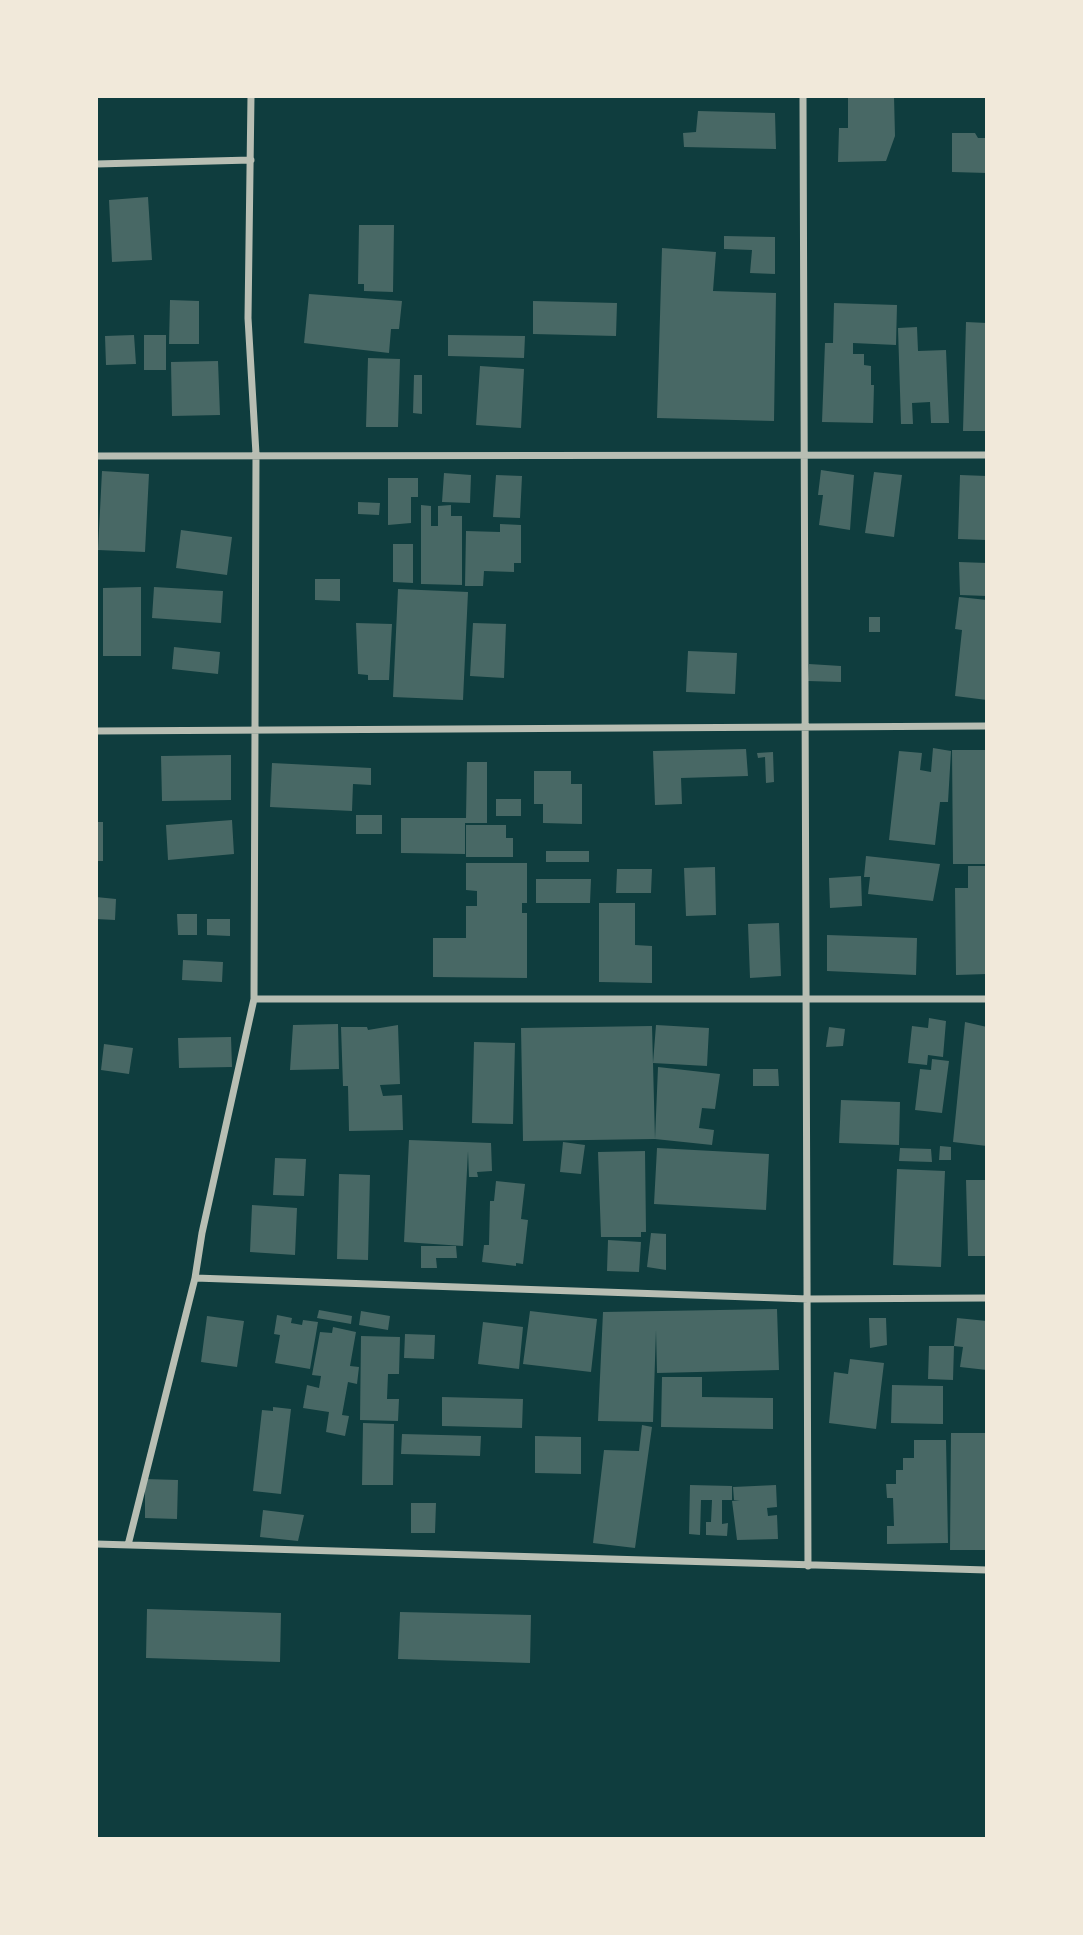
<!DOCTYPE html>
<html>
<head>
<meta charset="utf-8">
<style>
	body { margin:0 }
	#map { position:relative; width:1083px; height:1935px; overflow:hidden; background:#0f3d3e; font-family:Roboto,sans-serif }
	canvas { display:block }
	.frame { position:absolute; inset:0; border:98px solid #f1e9da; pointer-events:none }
</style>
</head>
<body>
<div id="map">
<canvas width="1083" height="1935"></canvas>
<div class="frame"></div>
</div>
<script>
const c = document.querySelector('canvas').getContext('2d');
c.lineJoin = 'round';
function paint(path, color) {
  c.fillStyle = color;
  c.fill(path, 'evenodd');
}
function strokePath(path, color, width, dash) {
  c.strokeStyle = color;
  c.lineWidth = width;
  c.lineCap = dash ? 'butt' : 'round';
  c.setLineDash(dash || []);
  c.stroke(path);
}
paint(new Path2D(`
	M848 96H894L895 136 886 161 838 162 839 128H848Z
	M698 111 775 113 776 149 684 147 683 133 696 132Z
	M952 133H975L978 138H987V173L952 172Z
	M148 197 152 260 112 262 109 200Z
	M359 225H394L393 292 364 291V284H358Z
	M724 236 775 237V274L750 273 752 250 724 249Z
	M662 248 716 252 713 291 776 293 774 421 657 418Z
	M309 294 402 301 399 329H391L389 353 304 343Z
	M170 300 199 301V344H169Z
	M533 301 617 303 616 336 533 334Z
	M834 303 897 305 896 345 853 343V354H864V365L871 366V385H874L873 423 822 422 825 343H833Z
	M966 322 987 323V431H963Z
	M917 327 918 351 946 350 949 423H931L930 402 912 403 913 424H901L898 328Z
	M134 335 136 364 106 365 105 336Z
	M144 335H166V370H144Z
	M448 335 525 336 524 358 448 356Z
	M368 358 400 359 398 427H366Z
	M218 361 220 415 172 416 171 362Z
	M480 366 524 369 521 428 476 425Z
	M414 375H422V414L413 413Z
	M821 470 854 475 850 530 819 525 823 495H818Z
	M102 471 149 474 145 552 98 550Z
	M874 472 902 475 894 537 865 533Z
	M444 473 471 475 470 503 442 502Z
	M496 475 522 476 520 518 493 517Z
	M960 475 987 476V540L958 539Z
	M388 478H418V497H411V523L388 525Z
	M358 502 380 503 379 515 358 514Z
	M421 505 431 506V526H438V506L451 505V516H462V585L421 584Z
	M500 524 521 525V563H514V572L484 571 483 586H465L466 531 500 532Z
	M181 530 232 537 227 575 176 568Z
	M393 544H413V583L393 582Z
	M959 562 987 563V596L960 595Z
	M315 579H340V601L315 600Z
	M141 587V656H103V588Z
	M154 587 223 591 221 623 152 618Z
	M398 589 468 592 463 700 393 697Z
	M959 597 987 600V700L955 696 962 630 955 629Z
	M869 617H880V632H869Z
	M356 623 392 624 389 680H368V675L358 674Z
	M473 623 506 624 504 678 470 676Z
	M174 647 220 652 218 674 172 669Z
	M688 651 737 653 735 694 686 692Z
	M809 664 841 666V682L808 681Z
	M933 748 951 751 948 802H940L935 845 889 840 899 751 922 753 920 770 931 772Z
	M746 749 748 776 681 778 682 804 655 805 653 751Z
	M952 750H987V864H953Z
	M773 752 774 782 766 783 765 757 758 758 757 753Z
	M231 755V800L162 801 161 756Z
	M467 762H487V823H465V854L401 853V818H466Z
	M272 763 371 768V785L353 784 352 811 270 807Z
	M534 771H571V784H582V824L543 823V804H534Z
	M496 799H521V816H496Z
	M356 815H382V834H356Z
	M232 820 234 854 168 860 166 825Z
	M96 822H103V861H96Z
	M466 825H506V838H513V857H466Z
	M546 851H589V862H546Z
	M866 856 940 864 933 901 868 894 870 877H864Z
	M466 863H527V903H522V913H527V978L433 977V938H466V906H477V891L466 890Z
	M968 866H987V974L956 975 955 888H968Z
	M715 867 716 915 686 916 684 868Z
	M617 869H652L651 893H616Z
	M861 876 862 906 830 908 829 878Z
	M536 879H591L590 903H536Z
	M96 897 116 899 115 920 96 919Z
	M599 903H635V945L652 946V983L599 982Z
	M177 914H197V935H178Z
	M207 919H230V936L207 935Z
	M779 923 781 976 750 978 748 924Z
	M827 935 917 938 916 975 827 971Z
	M183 960 223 962 222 982 182 980Z
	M929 1018 946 1021 943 1057 928 1055 927 1065 908 1063 912 1026 928 1028Z
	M965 1022 987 1027V1146L953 1142Z
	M338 1024 339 1069 290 1070 293 1025Z
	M398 1025 400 1084 380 1085 383 1096 402 1095 403 1130 349 1131 348 1086H343L341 1027H367L368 1030Z
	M656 1025 709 1028 707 1066 653 1063Z
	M652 1026 655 1139 523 1141 521 1028Z
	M829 1027 845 1029 843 1046 826 1047Z
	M231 1037 232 1067 179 1068 178 1038Z
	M474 1042 515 1043 513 1124 472 1123Z
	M104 1044 133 1048 129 1074 101 1070Z
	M932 1059 949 1061 942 1113 915 1110 920 1069 931 1070Z
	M658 1067 720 1074 715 1109 702 1108 699 1128 714 1130 712 1145 655 1139Z
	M753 1069H778L779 1086H753Z
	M841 1100 900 1102 899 1145 839 1143Z
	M409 1140 491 1143 492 1171 477 1172 478 1177H469L468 1151 463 1246 404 1242Z
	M563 1142 585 1145 581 1174 560 1172Z
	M940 1146 951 1147V1160H939Z
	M657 1148 769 1154 766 1210 654 1204Z
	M900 1148 931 1149 932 1162 899 1161Z
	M645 1151 646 1232H641V1237H601L598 1152Z
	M275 1158 306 1159 304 1196 273 1195Z
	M897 1169 945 1171 941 1267 893 1265Z
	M339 1174 370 1175 368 1260 337 1259Z
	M966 1180H987V1256H968Z
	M496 1181 525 1184 521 1219 528 1220 523 1264 516 1263V1266L482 1262 484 1245H489L490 1201H494Z
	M252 1205 297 1208 295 1255 250 1252Z
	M651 1233 666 1234V1270L647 1267Z
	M608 1240 641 1242 639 1272 607 1271Z
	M421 1246H456L457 1258H436L437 1268H421Z
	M777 1309 779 1370 657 1373 656 1330 653 1422 598 1421 603 1312Z
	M319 1310 352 1316 351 1324 317 1318Z
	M361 1311 390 1316 388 1330 359 1325Z
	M530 1311 597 1319 591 1372 523 1364Z
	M277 1315 292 1318 291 1323 302 1325 303 1320 318 1322 310 1369 275 1363 280 1335 274 1334Z
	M207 1316 244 1321 237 1367 201 1362Z
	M869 1318H886L887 1345 870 1348Z
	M957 1318 987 1321V1370L960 1367 963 1347 954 1346Z
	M483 1322 523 1327 519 1369 478 1364Z
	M333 1327 356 1332 350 1366 359 1367 357 1384 348 1382 342 1415 349 1416 345 1436 326 1432 329 1412 303 1408 307 1385 319 1388 321 1376 312 1375 320 1332 332 1333Z
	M405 1334 435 1335 434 1359 404 1358Z
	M361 1336 400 1337 399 1374H388L387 1399H399L398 1421 360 1420Z
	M929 1346H954L953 1380 928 1379Z
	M850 1359 884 1363 876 1429 829 1423 834 1372 848 1374Z
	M662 1377H702V1397L773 1398V1429L661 1427Z
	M892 1385 943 1386V1424L891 1423Z
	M442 1397 523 1399 522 1428 442 1426Z
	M273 1407 291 1409 281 1494 253 1491 262 1410 273 1411Z
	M363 1423 394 1424 393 1485H362Z
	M642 1425 652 1427 635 1548 593 1543 604 1450 639 1451Z
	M951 1433H987V1550H950Z
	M402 1434 481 1436 480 1456 401 1454Z
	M535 1436 581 1437V1474L535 1473Z
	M914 1440H946L948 1543 887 1544V1526H894L893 1498H887L886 1484H896V1470H903V1458H914Z
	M145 1479 178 1480 177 1519 145 1518Z
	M690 1485 732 1486V1500H722V1524L728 1523 727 1536 706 1535V1522H711L712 1500H701L700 1535 689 1534Z
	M776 1485 777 1507 767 1508 768 1516 777 1515 778 1539 737 1540 732 1501 740 1500H734L733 1487Z
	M411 1503H436L435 1533H411Z
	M263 1510 304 1515 298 1541 260 1537Z
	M147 1609 281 1613 280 1662 146 1658Z
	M400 1612 531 1615 530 1663 398 1659Z`), '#486865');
strokePath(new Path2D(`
	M803 96 808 1566
	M96 164 251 160
	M96 456 987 455
	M96 731 987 726
	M254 999H987
	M195 1278 808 1299 987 1298
	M96 1544 987 1570
	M128 1545 195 1278 202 1233 254 999 256 454 248 318 251 96`), '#b8beb3', 7);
</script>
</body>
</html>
